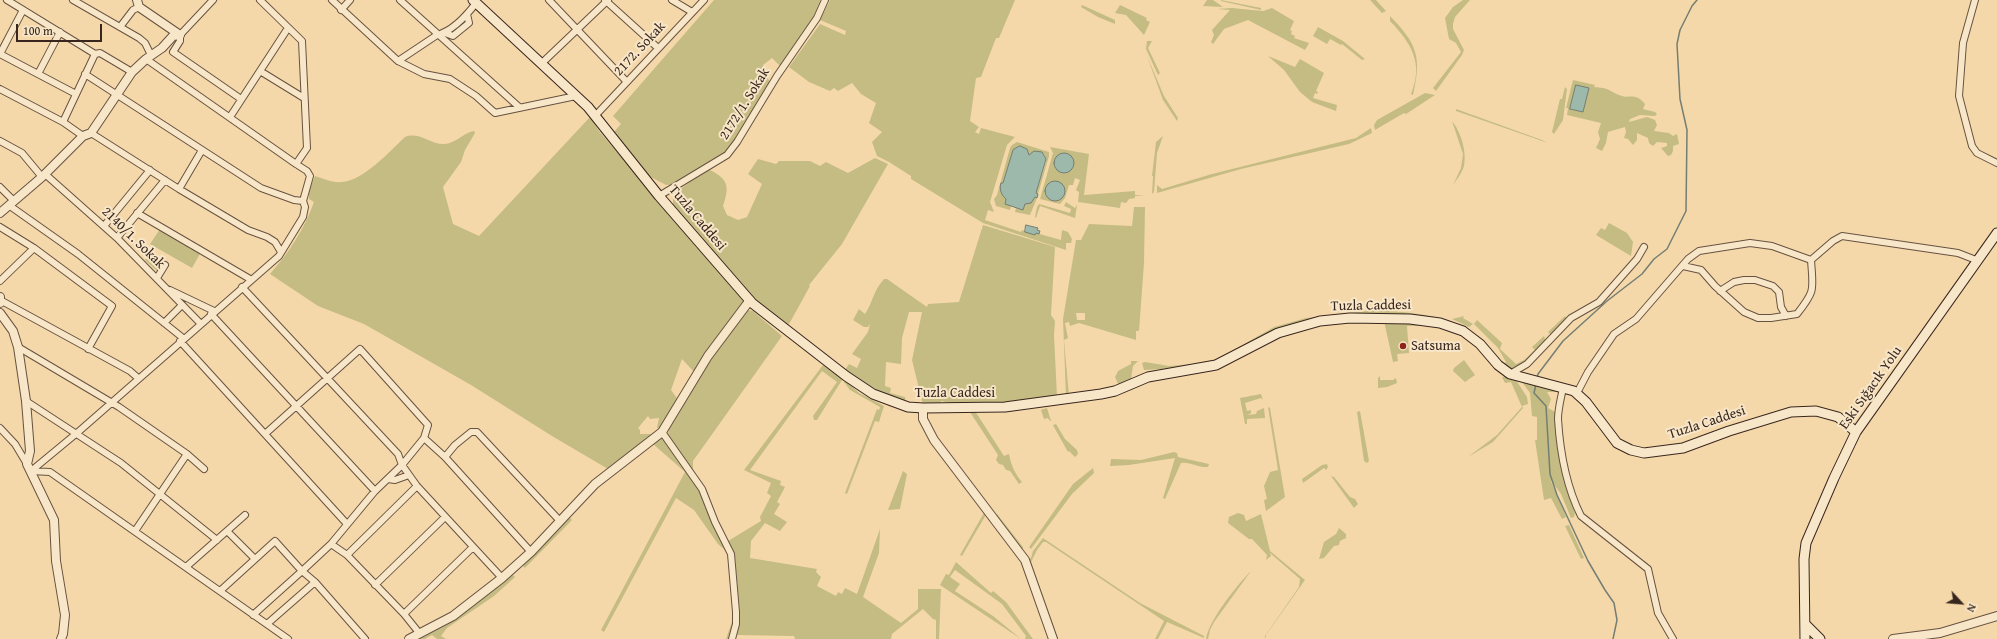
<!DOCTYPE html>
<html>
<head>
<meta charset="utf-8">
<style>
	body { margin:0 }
	#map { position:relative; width:1997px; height:639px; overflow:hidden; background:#f5d8aa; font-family:"Gentium Book Plus",serif }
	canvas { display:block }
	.north { position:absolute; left:1941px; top:583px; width:40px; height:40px; -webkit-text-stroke:3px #f8e6c8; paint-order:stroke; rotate:116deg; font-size:11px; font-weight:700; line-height:16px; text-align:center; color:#38261e }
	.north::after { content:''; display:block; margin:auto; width:14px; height:18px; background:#38261e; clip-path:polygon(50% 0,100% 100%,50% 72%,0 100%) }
	.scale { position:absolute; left:16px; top:24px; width:86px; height:18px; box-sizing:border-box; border:2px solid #38261e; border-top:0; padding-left:5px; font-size:12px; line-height:14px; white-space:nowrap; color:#38261e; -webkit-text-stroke:3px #f8e6c8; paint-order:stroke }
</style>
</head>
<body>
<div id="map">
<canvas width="1997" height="639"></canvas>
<div class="north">N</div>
<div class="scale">100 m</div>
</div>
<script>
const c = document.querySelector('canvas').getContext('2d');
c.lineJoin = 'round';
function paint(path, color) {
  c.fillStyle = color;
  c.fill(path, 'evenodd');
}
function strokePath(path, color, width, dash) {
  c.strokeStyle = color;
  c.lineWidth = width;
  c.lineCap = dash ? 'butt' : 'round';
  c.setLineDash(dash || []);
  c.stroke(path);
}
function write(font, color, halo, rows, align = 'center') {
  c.font = font + ' "Gentium Book Plus",serif';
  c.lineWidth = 4;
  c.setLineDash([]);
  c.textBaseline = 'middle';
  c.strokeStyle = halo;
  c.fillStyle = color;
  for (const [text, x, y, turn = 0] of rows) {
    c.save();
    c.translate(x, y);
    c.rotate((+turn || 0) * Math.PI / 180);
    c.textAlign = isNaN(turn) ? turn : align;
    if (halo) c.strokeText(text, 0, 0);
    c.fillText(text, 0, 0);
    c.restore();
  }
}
paint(new Path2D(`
	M714 0H820L814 16 780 66 772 58 763 65 770 83C758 103 741 142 722 155 707 166 690 174 674 184L666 185 649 176 613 133 621 124 613 116Z
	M830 0H1015L999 38H996L981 77 976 78 970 121 979 127 975 132 979 134 981 128 1015 137 1007 145 990 202 994 212 988 210 985 220 1021 232 1022 230 1035 235 1036 233 1061 240 1062 230 1068 232 1072 239 1071 243H1066V250L983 223 911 179V176L889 162 877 156 872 142 882 132 869 123 876 103 861 94 852 83 838 91 834 88 830 91 809 82 789 67 820 24 845 35 846 31 820 20Z
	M1207 0H1213L1223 7 1203 6Z
	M1221 0 1261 8V10L1221 1Z
	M1370 0H1376L1386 11 1382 13Z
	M1463 0H1470L1455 17 1453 24V29L1464 50 1462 55 1436 91 1433 88 1461 52 1456 43 1449 39 1445 18 1453 7Z
	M1082 5 1115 20V24L1098 17 1081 7Z
	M1120 5 1147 18 1146 20 1150 22 1144 35 1126 15 1115 13Z
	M1232 8 1263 11 1272 8 1294 21 1290 30 1292 31 1291 34 1295 36 1294 38 1309 43 1305 50 1248 20 1224 29 1213 44 1211 42 1214 35 1212 30 1230 10 1217 9Z
	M1390 16C1417 44 1422 56 1413 95L1411 94C1424 63 1411 43 1390 21Z
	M1318 27 1343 41 1365 59 1362 60 1342 44 1341 45 1330 39 1327 44 1313 36Z
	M1147 41H1152L1148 48 1160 73 1158 75 1146 49Z
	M1147 56 1164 96 1178 118 1177 121 1163 100Z
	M1268 56 1295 67 1300 59 1324 73 1316 91 1318 92 1317 94 1315 93 1313 98 1337 105 1336 111 1312 102 1300 92 1284 70Z
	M1573 80 1595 85 1594 87C1610 88 1607 90 1619 95 1630 100 1634 91 1645 104L1643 109 1655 112 1657 114 1655 116 1640 115 1630 119 1629 122 1647 117 1655 120 1657 125 1654 131 1669 133 1673 136 1677 134 1679 144 1673 146V151L1671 155 1668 156 1661 148 1667 146V143L1657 142 1653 146 1649 143 1648 138 1637 133V140L1633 145 1628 139 1624 138 1626 132 1625 127 1608 132 1606 143 1602 151 1596 148 1600 139 1598 132 1601 123 1567 115 1568 108H1566Z
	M1565 87 1567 89 1563 120 1554 134 1552 132 1560 99H1562Z
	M1425 93 1435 95 1406 114 1404 113 1375 130 1374 125 1377 120Z
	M1456 109 1542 140 1548 143 1456 111Z
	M590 117 599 131 744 302 695 373 682 359 671 390 679 401 662 428H657L659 418 650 419 648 416 638 428 640 430V434H650L653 436 608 469 552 436 471 385 364 324 318 306 270 274C289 252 304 230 314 202L309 199V191L315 176C324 179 333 183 342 182 363 181 390 151 405 137 420 131 430 145 445 144 456 143 463 133 474 131L475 133 465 150 461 162 443 187 453 224 479 236Z
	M1452 121C1461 132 1467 152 1464 166 1462 173 1457 179 1453 185L1461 168 1463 154Z
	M1371 128 1372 133 1349 144 1241 169 1157 193V185L1162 189 1212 174 1356 138Z
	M1163 136 1157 153 1154 192 1152 194 1153 176H1152L1156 142Z
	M1017 142 1049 152V156L1038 194 1036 193 1046 162 1044 154 1029 157 1003 183 1001 187 1006 199 1005 204 1011 206 1010 210 996 206 994 199 997 195 1010 148 1012 145Z
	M1050 147 1089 154 1084 195 1135 191V195H1145L1135 196V198L1129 199 1126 203 1121 202 1120 208 1078 202 1079 192 1076 190 1080 180 1075 178 1073 185H1069L1065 198 1060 204 1040 199 1053 153ZM1057 157 1071 170 1062 173 1055 163ZM1056 182 1062 184 1046 194 1047 187Z
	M875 158 888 164 842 244 809 285 810 286 788 326 830 357 829 359 758 303 714 256 673 205V196L676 192 708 169C728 179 730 185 723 206L727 215 738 220 747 217 762 184 748 174 758 159 776 164 779 161H810L820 166 826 162 848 173Z
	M1035 197 1037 198 1030 215 1015 212 1016 208 1023 210 1025 204Z
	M1066 202 1075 208 1077 205 1075 218 1040 206 1036 218 1035 217 1037 207 1039 204 1070 213 1071 209 1064 206Z
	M1134 207H1145L1144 263 1139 331H1136V340L1079 323 1070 326 1069 322 1065 323 1068 338 1064 340 1069 396H1066L1063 319 1076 240H1081L1089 224 1132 226ZM1076 313H1085V320H1077Z
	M1609 223 1627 233 1633 242 1631 256 1596 235 1601 228 1605 230Z
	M983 225 1055 247 1051 315 1055 321 1054 335 1057 397 1004 404 959 405 941 401 940 405H923L912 360 922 312H909L902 338 901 364 886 362 885 386 891 388 890 393 905 397 906 403 882 393 845 370 849 364 857 368 861 359 852 354 868 332 870 324 868 327H864L853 320 859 309 865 314C873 302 873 291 884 279H887L927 307 928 304 959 302Z
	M160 229 201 252 192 268 150 244Z
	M150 252 159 258 155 265 160 268 158 272 145 260Z
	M748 310 753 311 782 336 693 461V472L668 435 669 429 678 415 700 372Z
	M1376 310C1402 312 1427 313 1451 322V324L1400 315 1299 323 1275 329 1219 361 1198 366 1197 363 1218 359 1274 327 1306 318Z
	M1464 316 1463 318 1473 324 1469 327 1452 319Z
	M1565 316 1567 320 1551 335 1548 332Z
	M1477 320 1502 343 1500 349 1516 364 1524 360 1535 350 1532 347 1544 336 1546 342 1527 361 1508 370 1502 366 1506 362 1498 348 1474 324Z
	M1384 321 1418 324 1426 323V326H1407L1409 353 1397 354 1398 361 1393 362Z
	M1464 360 1475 375 1465 382 1453 371 1454 368Z
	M1131 361H1138L1133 366 1131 379 1119 386 1115 377 1118 371 1131 364Z
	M1145 362 1169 366 1192 364V367L1144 370 1142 363Z
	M823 365 841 378 842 380 817 420H814L813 416 837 382 822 371 750 470 781 481 780 485 785 487 777 502 780 504 774 514 787 522 780 531 765 523 751 541 750 558 817 569 816 572 821 577 817 586 836 596 838 592 842 594 845 588 857 594 880 529 879 553 863 597 901 623 918 609V589H941L939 639H936V620L933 619 923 609 892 634 891 639H795L794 636 736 635 740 615 735 558 728 541 761 521 760 517 771 496 767 493 771 483 744 470Z
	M1380 376V380H1393L1396 378 1397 383 1387 387 1378 388V378Z
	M1508 376 1514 377 1527 397 1528 404 1522 406 1523 408 1493 442 1468 457 1497 435 1522 407 1511 382 1505 383 1502 377Z
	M1519 378 1553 386 1558 392H1547L1551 399 1548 408 1557 413C1559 451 1563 478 1575 514L1574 517 1571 518 1561 494 1550 479 1566 517 1562 519 1551 498 1544 500 1535 440H1537V417L1532 416 1530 393Z
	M845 380 859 393 884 406 879 422 875 421 847 494 845 493 877 409 879 410 880 407 850 390 844 382Z
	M1261 394 1263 400 1261 398 1245 403 1247 411 1251 410V413L1248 415 1256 414 1257 411 1264 408 1265 418 1247 419V424H1245L1240 398Z
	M1268 407 1270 408 1285 497 1266 511 1264 500 1267 499 1264 486 1270 472 1278 470Z
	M1047 408 1051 421H1050L1048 418 1044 419 1041 410Z
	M975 411 1004 456 1009 454C1011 465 1015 474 1022 482L1019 484 1010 471 1006 470 1003 465 999 464 996 460 998 455 970 412Z
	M1360 411 1369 461 1367 463 1364 461 1357 412Z
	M1056 424 1065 439 1077 450 1078 454 1075 457 1069 451 1068 452 1054 427 1053 425Z
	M663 436 700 488 730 554 735 616 728 639H726L734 616 727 552 718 544 694 510 676 498 604 632 601 630 685 472 653 444 589 494 596 486Z
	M1174 452 1177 453 1178 457 1209 464 1208 467C1199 468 1189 461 1181 463L1165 499 1163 498 1175 458 1129 465 1110 466 1111 459 1141 460Z
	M1327 464 1328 467 1326 470 1324 468 1303 483 1302 479 1322 465Z
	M1093 468 1094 473 1072 494 1031 549 1029 547 1073 484Z
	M903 471 907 474 900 509 888 510Z
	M1331 476 1334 477 1350 497 1355 499 1358 504 1354 508Z
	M985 511 987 513 962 556 960 555Z
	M1238 513 1244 515 1246 521 1261 514 1270 551 1305 580 1266 635V639L1265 636 1299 587 1300 579 1270 553 1271 556 1266 560 1267 555 1252 539H1249L1228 523 1229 517Z
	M997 514 1023 547V550H1021L995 516Z
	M568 516 572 520 525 568 521 564Z
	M1569 525 1584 558 1581 559 1565 526Z
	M1339 528 1346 534V538L1340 541 1339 545 1334 546 1324 558 1319 559 1324 542 1336 534Z
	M1043 538 1140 603 1204 636V638L1167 622 1158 639H1155L1164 621 1046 542H1043L1037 550 1031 562 1058 639H1055L1027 560 1031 558 1033 551Z
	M956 562 991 593 993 591 1006 602 1033 639H1025L1026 636 1002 604 955 570 950 577 960 584 955 591 993 616 1021 639 940 585 946 574 949 575Z
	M518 566 520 568 513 575 515 577 494 596 447 628 441 636 446 639H437L432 635 425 639H416L444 625 482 599Z
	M1251 571 1214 622 1210 630 1208 639H1206C1209 620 1237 585 1251 571Z`), '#c4bc83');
const water = new Path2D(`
	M1576 85 1589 88 1583 112 1570 109Z
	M1020 146 1027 149 1029 155 1034 151 1042 152 1046 159 1036 193 1038 194 1037 198 1035 197 1031 203 1025 204 1023 210 1005 204 1006 199C1001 195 999 188 1001 183H1003L1013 150Z
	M1054 163a10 10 0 1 1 20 0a10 10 0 1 1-20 0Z
	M1045 191a10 10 0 1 1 20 0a10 10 0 1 1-20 0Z
	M1026 225 1038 228 1037 230 1040 231 1039 234 1036 233 1035 235 1025 232Z`);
paint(water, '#9cb9ac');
strokePath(water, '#747e73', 1);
strokePath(new Path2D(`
	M1537 378 1538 374 1563 341 1607 301 1642 274 1654 259 1667 249 1686 211 1687 130 1680 99 1677 44 1680 30 1692 6 1697 0
	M1536 384 1534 393 1546 406 1550 474 1557 495 1588 561 1605 590 1614 603 1617 620 1613 639`), '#747e73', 1.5);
const minor = new Path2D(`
	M7 0 95 54 100 53 132 72
	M73 0 139 38 145 43 151 55
	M213 0 180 35V41L173 52 241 99
	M332 0 398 61 424 74 450 79 476 96 495 113 576 96
	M400 0 519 107
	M549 0 627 82
	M605 0 658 48
	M672 0 692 12
	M1975 0 1963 43 1959 96 1972 146 1977 153 1997 163
	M341 10 350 0
	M120 27 133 10 139 7
	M445 33 453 36 469 23 467 14
	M0 54 76 94
	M0 54 23 10
	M146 59 296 164 307 148 302 41 260 0
	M398 61 437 35C452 31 467 15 476 3
	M542 63 608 0
	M260 71 304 98
	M38 74 60 32
	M0 89 63 122 83 136
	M595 116 704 0
	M230 117 288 28
	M63 122 95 54
	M91 133 179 189 248 230 267 237 275 242 281 252
	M0 141 22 153 42 177
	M296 164 307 171 310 176 303 201
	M45 174 117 238 200 323
	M0 187 14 201
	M179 189 202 150
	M659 196 727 155 737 142 777 76 817 18 825 0
	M10 206 78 254 183 338
	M137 213 250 279
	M104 226 150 170
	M0 227 34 248 112 306 88 349
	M117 238 165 180
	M1683 266 1701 270 1715 286 1744 312 1758 318H1771L1797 314C1816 290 1813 290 1811 260
	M157 278 165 265
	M0 281 34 248
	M242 287 398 454 402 465 417 486 502 578
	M170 290 214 311
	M1720 291 1734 282 1744 280H1755L1773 286 1779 292 1781 307 1786 316
	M0 300 130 371 138 378
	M211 314 375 491
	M164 323 182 305
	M180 341 347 524
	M18 347 119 407 187 454 135 531
	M1510 374 1527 364 1571 318 1599 302 1637 259 1644 247
	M1563 388C1561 398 1558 409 1558 419 1560 452 1566 486 1581 516L1648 569 1658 613 1673 639
	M1577 393 1588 372 1614 334 1636 319 1688 259 1699 251 1750 243 1772 246 1811 260 1833 241 1842 236 1958 253 1976 260
	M26 401 121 463 217 540
	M0 428 15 444 27 464
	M662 432 702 489 715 522 731 554 736 612V624L732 639
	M265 434 360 349 428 425 424 438 402 465 375 491 331 544 302 571 315 582 365 639
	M424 438 445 457 531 552
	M187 454 204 469
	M445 457 455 445 471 432H477L560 521
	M31 471 77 433 279 256 303 217 305 207 303 201 294 200 261 188 85 74
	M31 471 50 472 288 639
	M388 479 395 480 409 475
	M227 531 255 559
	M331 544 347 555 404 614 420 634
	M347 555 417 486
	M186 567 245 515
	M375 585 445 517
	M220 591 275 541 302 571 253 615
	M404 614 473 547
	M267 624 315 582`);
const tertiary = new Path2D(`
	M137 0 139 7 180 35
	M0 213 42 177 83 136 91 133 132 72 146 59 162 48 173 36 180 35
	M0 297V303
	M0 313 13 331 18 347 26 401 30 451 27 464 54 520 56 561 65 615 63 634 61 639
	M923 408V419L934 440 1025 560 1053 639
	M409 639 453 616 502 578 531 552 595 484 662 432 708 356 750 300
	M1893 639 1940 633 1997 616`);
const secondary = new Path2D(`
	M473 0 588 107 659 196 752 303 846 376 873 394 908 407 923 408 1005 407 1101 394 1115 391 1148 377 1216 365 1278 333 1320 321 1350 318 1410 319 1440 323 1463 331 1480 344 1498 365 1510 374 1574 391 1586 402 1617 443 1631 450 1644 453 1683 448 1729 431 1791 412 1816 411 1838 417 1856 432
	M1805 624 1820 639
	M1805 639 1804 559 1806 543 1834 478 1856 432 1997 233`);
strokePath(minor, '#675241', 8);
strokePath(tertiary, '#675241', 10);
strokePath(secondary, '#38261e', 11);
strokePath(minor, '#f8e6c8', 6);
strokePath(tertiary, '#f8e6c8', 8);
strokePath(secondary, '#f8e6c8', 9);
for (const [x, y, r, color] of [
	[1403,346,4,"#8f2418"]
]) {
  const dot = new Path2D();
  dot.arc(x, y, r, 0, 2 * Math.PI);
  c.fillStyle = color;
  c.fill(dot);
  strokePath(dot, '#f8e6c8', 1.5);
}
write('14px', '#38261e', '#f8e6c8', [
	["2172. Sokak",640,49,-47],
	["2172/1. Sokak",745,104,-58],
	["Tuzla Caddesi",697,218,50],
	["2140/1. Sokak",133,238,44],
	["Tuzla Caddesi",1371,306,-1],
	["Eski Sığacık Yolu",1871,388,-55],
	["Tuzla Caddesi",955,393],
	["Tuzla Caddesi",1707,423,-18]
]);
write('14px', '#38261e', '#f8e6c8', [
	["Satsuma",1411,346]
], 'left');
</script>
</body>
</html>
